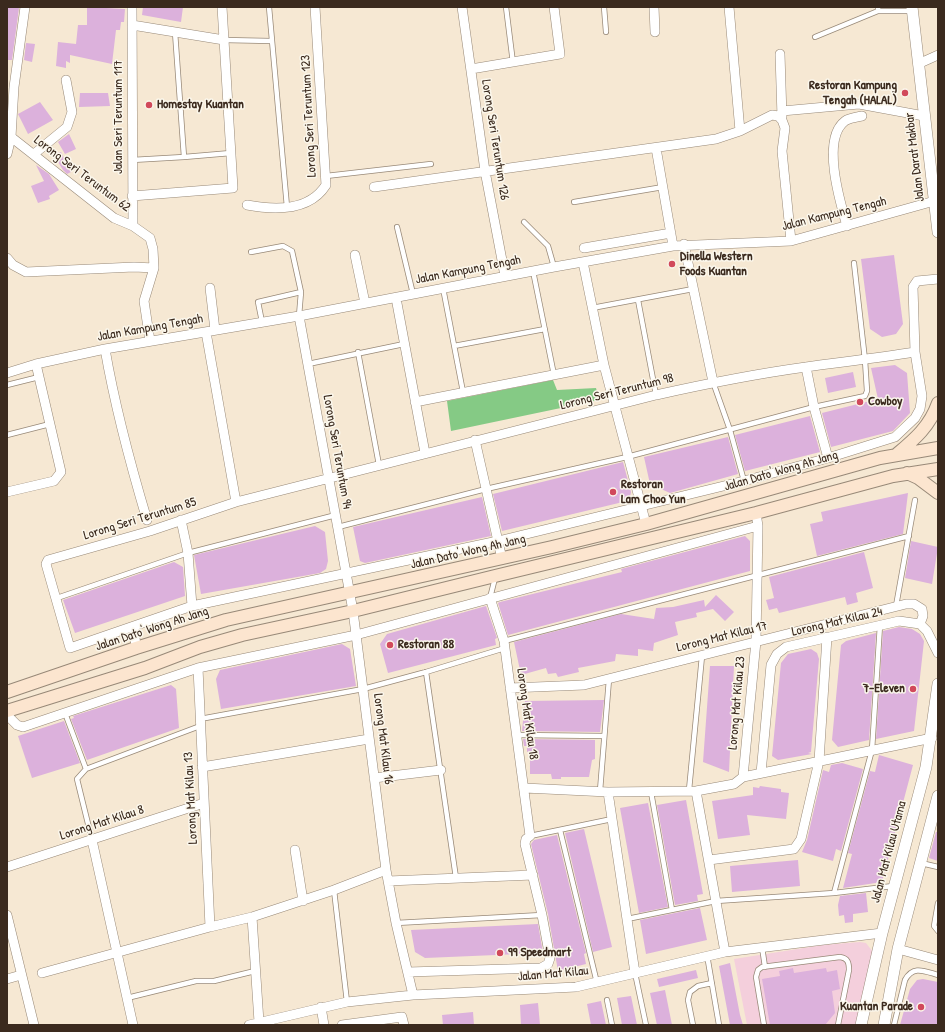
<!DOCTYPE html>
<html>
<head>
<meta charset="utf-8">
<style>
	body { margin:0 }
	#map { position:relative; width:945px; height:1032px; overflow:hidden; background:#f6e8d3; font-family:"Patrick Hand",sans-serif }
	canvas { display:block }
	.frame { position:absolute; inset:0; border:8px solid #3b2a1e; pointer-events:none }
</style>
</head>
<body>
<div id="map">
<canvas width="945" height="1032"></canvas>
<div class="frame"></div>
</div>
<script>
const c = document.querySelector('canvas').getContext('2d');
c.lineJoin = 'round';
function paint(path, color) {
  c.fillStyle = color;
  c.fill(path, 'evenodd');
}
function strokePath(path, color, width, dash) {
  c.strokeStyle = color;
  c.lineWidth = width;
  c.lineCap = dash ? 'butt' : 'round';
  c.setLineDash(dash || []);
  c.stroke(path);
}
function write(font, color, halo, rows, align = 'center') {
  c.font = font + ' "Patrick Hand",sans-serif';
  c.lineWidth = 3;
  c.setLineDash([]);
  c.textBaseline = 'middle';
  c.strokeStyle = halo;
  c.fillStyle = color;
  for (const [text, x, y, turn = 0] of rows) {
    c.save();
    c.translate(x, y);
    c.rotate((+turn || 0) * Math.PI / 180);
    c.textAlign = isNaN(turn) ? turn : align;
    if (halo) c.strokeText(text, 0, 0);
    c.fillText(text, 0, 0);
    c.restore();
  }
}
paint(new Path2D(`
	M860 942 866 943 873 952 857 1025H747L734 959 823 945Z`), '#f4cfdc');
paint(new Path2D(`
	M553 380 557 390 596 388 599 400 451 431 447 401Z`), '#85ca85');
paint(new Path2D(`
	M7 7 19 8 12 60H7Z
	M87 7 125 9 124 22H121L120 30H116L112 64 70 55V63L66 61V68L56 66 58 42 76 44 78 25H87Z
	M143 7H183L181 22 142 15Z
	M26 43 35 44 32 62 24 60Z
	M80 93H108L110 106 79 107Z
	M40 102 53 120 28 134 18 114Z
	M69 134 76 149 65 154 58 142Z
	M61 152 71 172 67 174 63 170 53 154Z
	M36 165 49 174 59 190 49 196 50 199 38 203 31 186 44 181Z
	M894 255 903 324 896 334 882 337 870 329 861 259Z
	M895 365 907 373 910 413 893 431 831 447 822 413 878 399 871 368Z
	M853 372 856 387 828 393 825 378Z
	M810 416 820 452 745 471 735 435Z
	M728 437 738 474 670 493 650 484 644 457Z
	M623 462 631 492 630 497 623 502 502 531 493 494Z
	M908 493 903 534 817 556 810 524 823 521 821 512Z
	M482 497 491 536 365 563 360 561 353 527Z
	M315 526 325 532 328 561 326 569 320 573 201 594 194 555Z
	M745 536 750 541V571L508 635 498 603 500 602 622 572 621 569Z
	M911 541 938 547 932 584 905 578Z
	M864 552 873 588 856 593 858 602 847 605 845 597 779 613 777 608 769 610 766 600 774 598 769 577Z
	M174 562 183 567 185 596 75 633 63 600Z
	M716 595 734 612 725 621 713 609 696 613 697 617 675 622 678 635 654 643 653 651 638 649V656L616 654 615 661 578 668 579 672 558 677 556 673 548 674 546 668 521 675 514 642 621 614 654 619 656 608 673 607 704 600 705 607Z
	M486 606 497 638 495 639 496 645 388 673 380 644 387 634Z
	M899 627 912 629 920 634 924 641 914 731 876 739 883 631Z
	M876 633 869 740 838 747 832 740 841 645 846 641Z
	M342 644 350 649 356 686 221 709 216 679 220 670Z
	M811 649 817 653 819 659 811 752 808 753 812 754 778 760 772 756 781 663 788 654Z
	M710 666H734L729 772 703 762Z
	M171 685 176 689 179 728 87 760 71 719 74 718 73 716Z
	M604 700 600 732 522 731 525 701Z
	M64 721 80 763 32 778 18 736Z
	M523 739 595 740V759L592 760 589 777H561V779H552L551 774H530V751L527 752V746H524Z
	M879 755 913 765 882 882 843 888 852 854 848 853 870 771 875 772Z
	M842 763 863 769 841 851 836 849 833 861 802 852 807 840 823 770 829 772 831 765Z
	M760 786 781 789V792L789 793 786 819 747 815 750 835 718 839 712 801 753 795V787L759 788Z
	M686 800 703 894 697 895 698 901 675 905 657 805Z
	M648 803 668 907 639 913 620 808Z
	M584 829 612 947 593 952 565 833Z
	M936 832H938V861L929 858Z
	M557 835 586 953 584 954 586 964 558 971 548 914 531 844 534 840Z
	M798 860 800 886 732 892 730 866Z
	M866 893 868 912 853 914V922L845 923 844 915 839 916 838 905 840 896Z
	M700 908 707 940 646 954 640 920Z
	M538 924 543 953 425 958 415 952 411 930Z
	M730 963 740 1015 743 1025H730L719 966Z
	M793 968 794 973 826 968 827 972 837 970 840 989 832 991 835 1013 825 1025H770L762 979 780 976 779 971Z
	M696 970 698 978 659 987 657 979Z
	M923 979 938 982V1025H900L910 989 917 980Z
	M665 990 672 1025H657L650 993Z
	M631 996 637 1025H622L617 998Z
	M601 1001 606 1025H591L587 1004Z
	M538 1003 540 1025H521L520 1005Z
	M473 1012 474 1025H443L442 1015Z`), '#dcb1dc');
const service = new Path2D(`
	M269 7 287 207
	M506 7 513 63
	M604 7 606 32
	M878 7V11H912
	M175 32 184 157 231 153
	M815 37 878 11
	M224 40 271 41
	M132 160 184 157
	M326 176 431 164
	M574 202 663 187
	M524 222 548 246 554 267
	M397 227 413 294
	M251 252 283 246 292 251 301 292 299 316
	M533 271 554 375
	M443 288 463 392
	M638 300 656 395
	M592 308 693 289
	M262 322 258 302 301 292
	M454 346 545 329
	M358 352 379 465
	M308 364 404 344
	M713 382 730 430 744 481
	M7 385 39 377
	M7 435 50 424
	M338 527 486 489 627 457 814 407 865 396 867 391 865 360 854 263
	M57 598 188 553 336 515
	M490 598 495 578
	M896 606 915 500
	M504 641 909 536
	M426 672 456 878
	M65 713 86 769
	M200 719 363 689 426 672 505 648
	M516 735 604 736
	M689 790 702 656
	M600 791 609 679
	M651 792 672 910
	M560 830 597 983
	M530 836 612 819
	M92 840 77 779 86 769 200 726
	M921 863 938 867
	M334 890 347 1002
	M834 893 872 750 880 625
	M938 903 934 926 938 931
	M627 919 716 901 834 893 893 886
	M396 923 542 915
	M762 947 765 967
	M707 955 719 1025
	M635 973 646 1025
	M127 998 196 981H214L255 971
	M607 1000 612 1025
	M693 1025 688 1000 690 992 698 986 712 983
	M764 1025 756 977 758 970 762 967 840 957C848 958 849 963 849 970L838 1025
	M894 1025 905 980C913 965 924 971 938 975`);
const minor = new Path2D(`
	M132 7 133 226
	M462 7 485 171 505 276
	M654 7 655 32
	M729 7 740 131
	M132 25 224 40
	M780 54 782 117
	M918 64 938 55
	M471 69 560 54 554 7
	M782 111 859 104 924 116
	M11 137 114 218 133 226 150 238 153 249 154 268 144 301 150 341
	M656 148 673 246
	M7 154 11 137 14 87 25 7
	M34 154 67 127 72 112 66 80
	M374 187 716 139 740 131 772 115 778 116 782 120 785 128 782 151 791 241
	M132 196 233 188 222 7
	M247 205C274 210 309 212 326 185L315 7
	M847 226C840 202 821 139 845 121 849 118 857 117 862 116
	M684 244 713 382
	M584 248 671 233
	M355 255 365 303
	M7 258 13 265 26 272 134 267 154 268
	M583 262 604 365 646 524
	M210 288 215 330
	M396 298 425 453
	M299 316 353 611 386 870 396 923 413 995
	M206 332 236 502
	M105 349C115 407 130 463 147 520
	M915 352C878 358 842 362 806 367 755 374 705 384 656 395L236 502 150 531 48 560 46 564 70 648 192 606 498 541 744 481 828 458 895 437 915 418 920 409 922 396 915 352 913 287 917 281 938 279
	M806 367 814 407 828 458
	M7 373 36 364 105 349 299 316 554 267 673 246 791 241 938 200
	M415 402 604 365
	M475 440 502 559
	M7 492 54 481 61 472 36 364
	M181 520 188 553 192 606
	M134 626 136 648
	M198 668 210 927
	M510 688 584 685 906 604H914L922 609 923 616 920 624
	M7 715 17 725 23 727 198 668 356 635 758 526
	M202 767 369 739
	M761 773 771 665 777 654 786 647 899 621 920 624 927 631 938 653
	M743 777 756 641 758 526 756 513
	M374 778 441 770
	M524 788 608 792 696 791 734 784 743 777 932 738
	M696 791 725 952
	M608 792 635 973
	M92 840 133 1025
	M295 850 303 901
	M709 860 794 849 801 839 819 761 827 637
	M7 867 204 803
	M388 881 533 875
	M7 915 34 1025
	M252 917 259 1022
	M898 949 938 960
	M408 972 541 968 548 964 550 958 542 915 525 844 526 839 530 836 504 641 490 598
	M42 973 210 927 252 917 334 890 386 870
	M7 979 21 975
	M321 1007 324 1025
	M249 1025 347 1002 413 995 576 987 725 952 882 933
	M342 1025 402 1017 404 1025`);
const tertiary = new Path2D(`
	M912 7 938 232
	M861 1025 882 933 926 767 938 684
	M884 1025 898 949 938 796`);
const secondary = new Path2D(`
	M897 454C915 439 930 426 938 403
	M907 473 918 478 938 493
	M7 692 136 648 226 620 552 547 646 524 880 458 938 448
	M7 711 145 668 200 647 242 635 353 611 495 576 756 513 893 476 938 469`);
strokePath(service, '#988978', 6);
strokePath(minor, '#988978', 10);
strokePath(tertiary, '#988978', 12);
strokePath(secondary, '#988978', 14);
strokePath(service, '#fff', 4.5);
strokePath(minor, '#fff', 9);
strokePath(tertiary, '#fff', 11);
strokePath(secondary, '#fce5cf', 12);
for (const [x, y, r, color] of [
	[905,93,4,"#d1495b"],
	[149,105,4,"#d1495b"],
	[672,264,4,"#d1495b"],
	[860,402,4,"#d1495b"],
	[613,492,4,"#d1495b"],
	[390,645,4,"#d1495b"],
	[913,689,4,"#d1495b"],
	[500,953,4,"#d1495b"],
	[921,1007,4,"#d1495b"]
]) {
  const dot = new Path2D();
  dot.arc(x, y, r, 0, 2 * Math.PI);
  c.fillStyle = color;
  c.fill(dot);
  strokePath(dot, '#fbf7ec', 1.5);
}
write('bold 13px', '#3b2a1e', '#fbf7ec', [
	["Restoran Kampung",897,86,"right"],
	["Tengah (HALAL)",897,101,"right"],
	["Homestay Kuantan",157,105],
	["Dinella Western",680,257],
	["Foods Kuantan",680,272],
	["Cowboy",868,402],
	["Restoran",621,485],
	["Lam Choo Yun",621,500],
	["Restoran 88",398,645],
	["7-Eleven",905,689,"right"],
	["99 Speedmart",508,953],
	["Kuantan Parade",913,1007,"right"]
], 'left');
write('13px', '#3b2a1e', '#fbf7ec', [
	["Lorong Seri Teruntum 123",309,116,-93],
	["Jalan Seri Teruntum 117",119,117,-90],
	["Lorong Seri Teruntum 126",495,140,81],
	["Jalan Darat Makbar",915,157,-97],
	["Lorong Seri Teruntum 62",82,174,37],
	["Jalan Kampung Tengah",834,214,-14],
	["Jalan Kampung Tengah",468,270,-11],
	["Jalan Kampung Tengah",150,328,-10],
	["Lorong Seri Teruntum 98",617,392,-14],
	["Lorong Seri Teruntum 94",337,452,80],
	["Jalan Dato' Wong Ah Jang",781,471,-16],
	["Lorong Seri Teruntum 85",140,519,-17],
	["Jalan Dato' Wong Ah Jang",468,552,-13],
	["Lorong Mat Kilau 24",837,622,-13],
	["Jalan Dato' Wong Ah Jang",152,629,-18],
	["Lorong Mat Kilau 17",722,637,-14],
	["Lorong Mat Kilau 23",737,703,-85],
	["Lorong Mat Kilau 18",527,714,82],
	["Lorong Mat Kilau 16",383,739,83],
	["Lorong Mat Kilau 13",191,798,-93],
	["Lorong Mat Kilau 8",102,823,-18],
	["Jalan Mat Kilau Utama",889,852,-75],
	["Jalan Mat Kilau",553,974,-5]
]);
</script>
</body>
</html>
